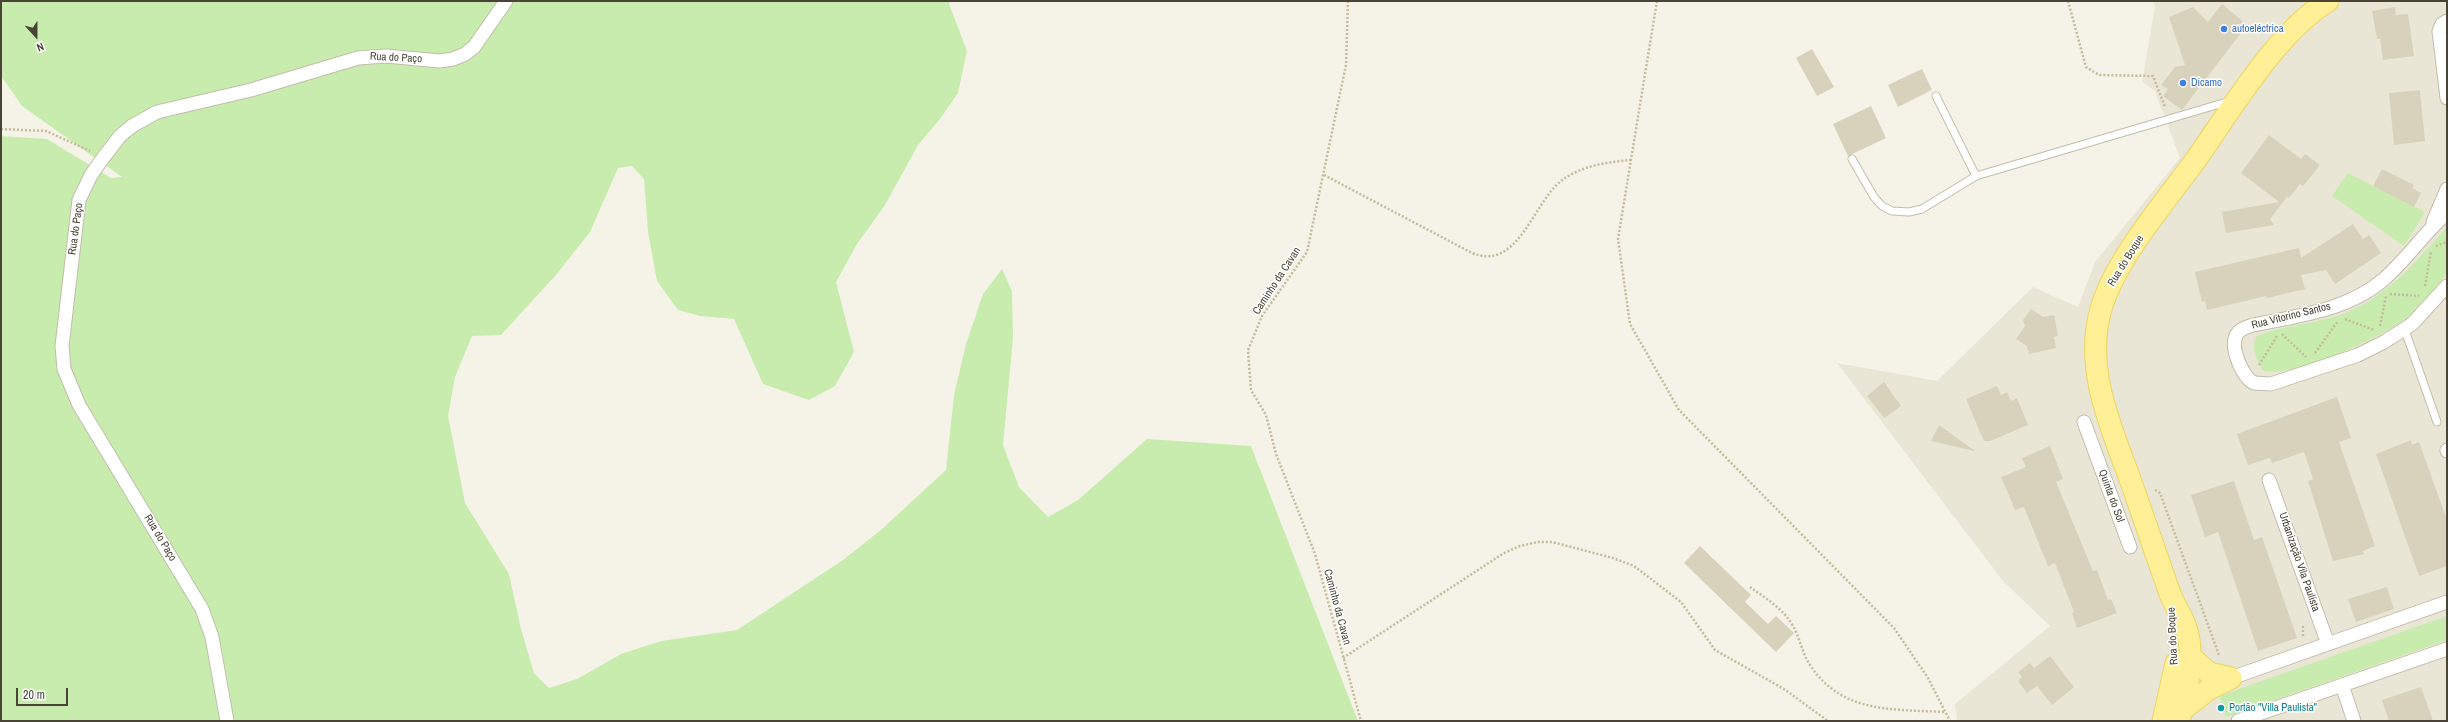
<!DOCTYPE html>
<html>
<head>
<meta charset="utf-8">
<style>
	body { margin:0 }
	#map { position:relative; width:2448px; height:722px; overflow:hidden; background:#f5f3e8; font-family:"Archivo Narrow",sans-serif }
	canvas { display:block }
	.frame { position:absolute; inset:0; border:2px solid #494436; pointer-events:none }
	.north { position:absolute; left:16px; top:16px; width:40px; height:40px; -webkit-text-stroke:3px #fff; paint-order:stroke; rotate:159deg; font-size:11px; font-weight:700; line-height:16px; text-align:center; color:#494436 }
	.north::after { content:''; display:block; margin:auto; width:14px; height:18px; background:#494436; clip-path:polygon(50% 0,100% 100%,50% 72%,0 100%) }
	.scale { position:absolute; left:16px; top:688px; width:52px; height:18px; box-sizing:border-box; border:2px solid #494436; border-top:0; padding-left:5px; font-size:12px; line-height:14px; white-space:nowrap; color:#494436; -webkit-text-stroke:3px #fff; paint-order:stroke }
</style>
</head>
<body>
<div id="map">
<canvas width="2448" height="722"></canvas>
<div class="frame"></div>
<div class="north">N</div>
<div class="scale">20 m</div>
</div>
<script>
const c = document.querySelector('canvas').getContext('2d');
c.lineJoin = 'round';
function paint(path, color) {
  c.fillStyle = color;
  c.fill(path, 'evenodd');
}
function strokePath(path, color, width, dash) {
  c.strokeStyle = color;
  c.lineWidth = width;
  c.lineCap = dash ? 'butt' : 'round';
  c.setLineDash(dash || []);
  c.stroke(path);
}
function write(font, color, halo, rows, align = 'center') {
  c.font = font + ' "Archivo Narrow",sans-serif';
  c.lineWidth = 3;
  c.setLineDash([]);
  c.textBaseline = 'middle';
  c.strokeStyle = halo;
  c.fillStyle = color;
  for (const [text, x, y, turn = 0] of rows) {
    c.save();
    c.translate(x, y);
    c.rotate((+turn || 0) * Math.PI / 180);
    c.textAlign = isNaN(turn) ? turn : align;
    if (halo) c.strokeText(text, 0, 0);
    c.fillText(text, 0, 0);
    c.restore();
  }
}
paint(new Path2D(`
	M2153 1H2447V721H1957L1955 704 2050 626 2003 581 1837 363 1937 381 2033 287 2078 307 2095 262 2180 158 2155 91 2142 82 2155 6Z`), '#eae6d6');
paint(new Path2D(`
	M1 1H950L949 4 967 51 958 93 940 119 918 145 885 205 857 244 836 282 854 352 835 386 809 400 763 384 734 319 700 316 678 310 657 281 648 232 644 179 632 166 618 168 590 232 556 275 501 335 472 336 455 377 448 416 465 503 509 574 521 629 534 673 549 688 577 679 621 654 661 641 737 630 843 560 882 529 946 470 954 395 966 344 983 294 1002 269 1012 291 1013 338 1003 445 1019 487 1048 517 1078 500 1147 439 1251 446 1358 721H1V136L47 139 111 178 122 177 22 106 1 76Z
	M2348 173 2425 212 2404 246 2332 196Z
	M2447 227V274C2434 288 2423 306 2408 317 2380 338 2296 378 2263 371 2257 362 2250 345 2257 336 2284 325 2313 324 2340 315 2386 299 2415 262 2447 227Z
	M2447 616V640L2226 717 2219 696Z`), '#c8ecae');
paint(new Path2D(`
	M2222 4 2247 25 2182 110 2163 96 2168 89 2161 85 2175 67 2185 65 2169 17 2193 7 2208 22Z
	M2395 7 2396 15 2408 14 2414 56 2383 60 2380 39H2377L2372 11Z
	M1812 49 1834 87 1817 96 1796 58Z
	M1922 69 1932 90 1898 107 1888 85Z
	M2420 90 2425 141 2394 145 2389 93Z
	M1871 106 1886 138 1848 156 1833 124Z
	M2269 135 2301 159 2305 154 2320 165 2303 186 2300 184 2289 198 2287 197 2270 219 2274 225 2226 233 2222 212 2279 202 2241 173Z
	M2382 169 2414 185 2412 188 2421 193 2414 207 2373 186Z
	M2353 224 2363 239 2369 235 2381 253 2335 284 2326 270 2301 275 2305 289 2267 298 2266 296 2207 310 2205 301 2202 302 2195 272 2299 248 2301 258Z
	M2031 309 2043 317 2054 315 2058 336 2054 337 2056 348 2029 354 2027 346 2016 339 2025 326 2023 320Z
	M1884 382 1901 406 1884 418 1867 396Z
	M1997 386 2001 395 2007 392 2011 401 2017 398 2028 425 1990 441H1984L1966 399Z
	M2337 397 2351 438 2339 442 2375 546 2363 551 2364 554 2333 561 2308 481 2313 479 2304 452 2272 463 2270 458 2248 465 2237 434Z
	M1939 425 1975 451H1974L1931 441Z
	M2411 440 2412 445 2419 442 2447 520V566L2419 576 2376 454Z
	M2050 446 2063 479 2056 482 2093 571 2097 570 2108 600 2111 599 2117 613 2077 628 2072 613 2074 612 2055 563 2048 566 2024 507 2015 510 2001 477 2026 467 2022 458Z
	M2234 481 2254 540 2262 537 2297 638 2258 651 2218 532 2205 537 2191 495Z
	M1700 546 1751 595 1745 602 1768 624 1776 616 1794 633 1776 652 1684 563Z
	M2387 587 2394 609 2356 622 2348 599Z
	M2050 656 2074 687 2052 705 2037 686 2027 693 2018 681 2022 677 2018 672 2030 663 2034 668Z
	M2421 687 2433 721H2389L2382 700Z`), '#d8d1bc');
const service = new Path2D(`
	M1936 96 1976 176
	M1852 159 1874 197 1882 206 1892 211 1909 212 1922 209 1976 176 2230 101
	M2405 330 2437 422`);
const minor = new Path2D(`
	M2447 21 2442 24 2439 31 2447 98
	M2447 213C2424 233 2407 259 2384 279 2349 310 2298 316 2253 325 2247 327 2240 329 2237 334 2229 346 2242 377 2254 383L2271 384 2358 355 2384 342 2412 324 2447 286
	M2433 222 2447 189
	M2084 422 2130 547
	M2447 450V451
	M2269 480 2328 644
	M2231 678 2447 602
	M2342 685 2354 721
	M227 721 212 637 202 609 79 405 64 369 62 346 79 200 91 175 103 158 120 136 132 126 157 112 251 90 358 58 386 56 440 61 453 59 465 54 474 47 506 1
	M2238 721 2447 649`);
const primary = new Path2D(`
	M2190 656 2209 673 2231 678
	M2178 713 2209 689 2231 678
	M2163 721 2176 663
	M2179 721C2186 695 2193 667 2189 640 2187 622 2175 608 2169 591 2156 554 2143 517 2130 479 2110 425 2084 367 2101 309 2115 260 2165 202 2195 161 2230 111 2277 32 2328 1`);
strokePath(service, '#c2bdaa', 9);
strokePath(minor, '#c2bdaa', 15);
strokePath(primary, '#edd55e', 23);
strokePath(new Path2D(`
	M1348 1 1346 65 1307 252 1262 316 1248 350 1251 390 1266 415 1276 454 1315 554 1361 721
	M1657 1 1618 239 1630 324 1679 410 1894 628 1928 678 1950 721
	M2068 1 2086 67 2099 75 2153 76 2165 107
	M1 129 46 131 90 151
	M1324 175 1472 253C1518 272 1533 203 1561 181 1580 166 1607 162 1631 160
	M2436 246 2447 242
	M2425 286 2431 252
	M2390 294 2419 296
	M2345 319 2374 330
	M2380 326 2386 296
	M2282 334 2306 357
	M2315 353 2338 321
	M2259 365 2277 336
	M2155 490 2160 493 2219 655
	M1750 587C1765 598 1783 608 1793 626 1800 638 1802 653 1810 665 1842 714 1893 709 1945 712
	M2303 636V627L2306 626
	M1343 658 1504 553 1520 546 1538 542H1552L1613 558 1634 566 1681 602 1715 650 1784 689 1828 721`), '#c5bb9a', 2.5, [2, 2]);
strokePath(service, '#fff', 7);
strokePath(minor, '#fff', 13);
strokePath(primary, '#ffef97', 21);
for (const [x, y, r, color] of [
	[2224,29,4,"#3f7fe0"],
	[2183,83,4,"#3f7fe0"],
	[2221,708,4,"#0f9aa8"]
]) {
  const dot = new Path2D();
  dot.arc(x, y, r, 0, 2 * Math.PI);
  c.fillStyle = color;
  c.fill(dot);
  strokePath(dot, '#fff', 1.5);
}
write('11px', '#366cbe', '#fff', [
	["autoeléctrica",2232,29],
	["Dicamo",2191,83]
], 'left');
write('11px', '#494436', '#fff', [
	["Rua do Paço",396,58,3],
	["Rua do Paço",76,229,-82],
	["Rua do Boque",2126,261,-58],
	["Caminho da Cavan",1277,281,-57],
	["Rua Vitorino Santos",2291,316,-14],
	["Quinta do Sol",2111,496,70],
	["Rua do Paço",160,538,59],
	["Urbanização Vila Paulista",2299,562,71],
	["Caminho da Cavan",1337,607,75],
	["Rua do Boque",2173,636,-93]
]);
write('11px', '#0d838f', '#fff', [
	["Portão \"Villa Paulista\"",2229,708]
], 'left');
</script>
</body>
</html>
